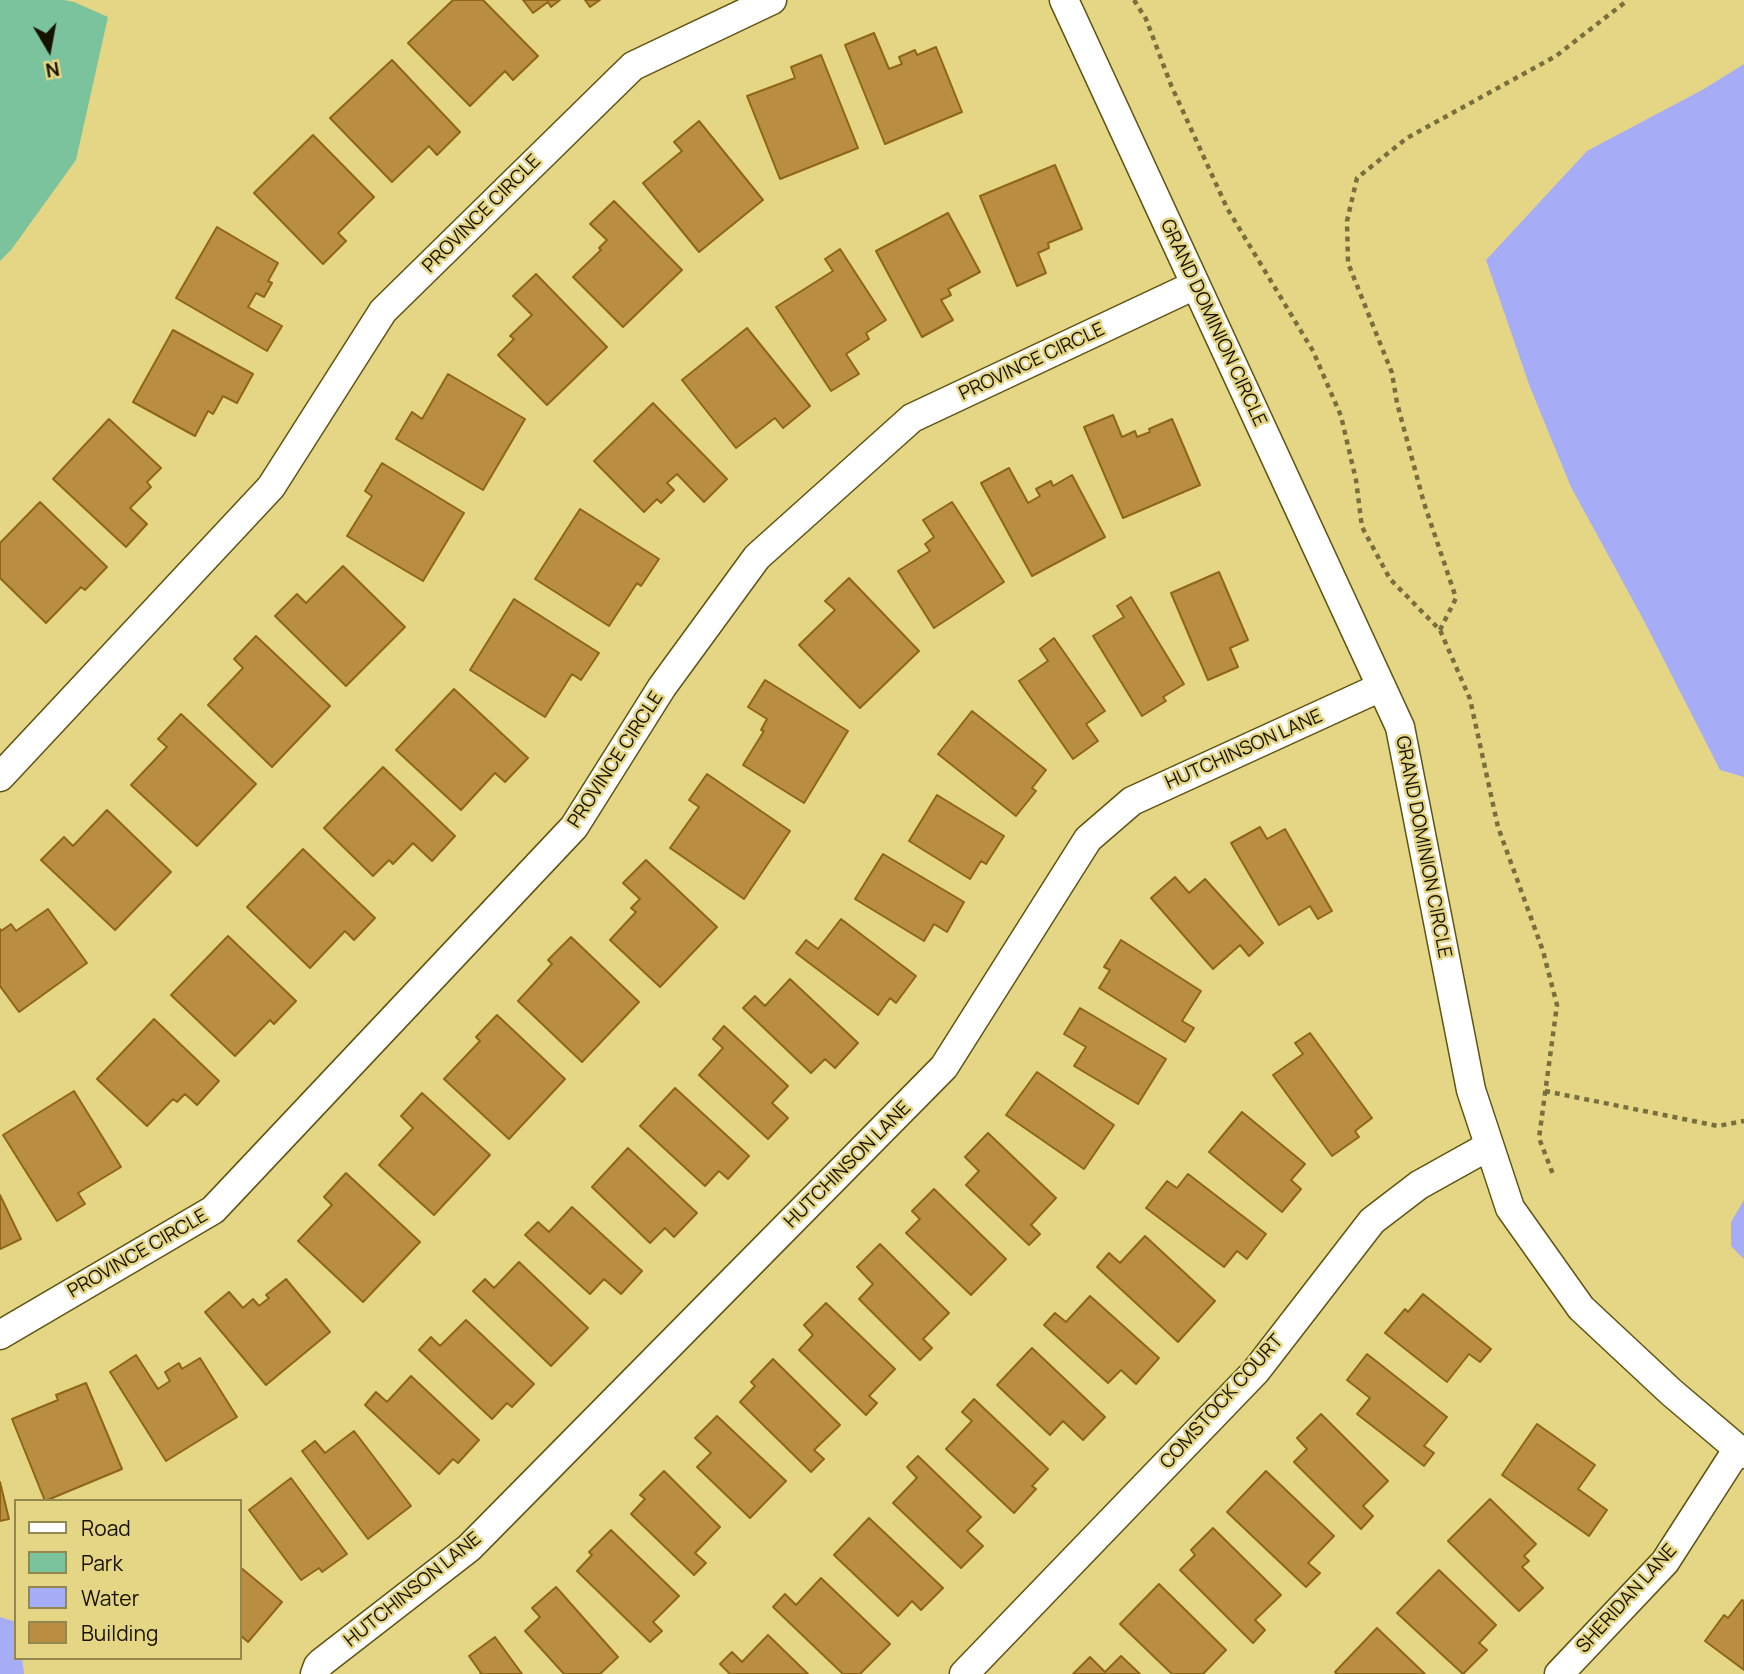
<!DOCTYPE html>
<html>
<head>
<meta charset="utf-8">
<style>
	body { margin:0 }
	#map { position:relative; width:1744px; height:1674px; overflow:hidden; background:#e4d684; font-family:Manrope,sans-serif }
	canvas { display:block }
	.legend { position:absolute; left:14px; top:1499px; width:228px; height:161px; box-sizing:border-box; background:#e4d684; border:2px solid #92884f; margin:0; padding:9px 12px; list-style:none; font-size:21px; color:#171200 }
	.legend li { display:flex; align-items:center; gap:14px; height:35px }
	.legend b { width:35px; border:2px solid #92884f }
	.north { position:absolute; left:14px; top:14px; width:70px; height:70px; -webkit-text-stroke:5px #e4d684; paint-order:stroke; rotate:170deg; font-size:19px; font-weight:700; line-height:28px; text-align:center; color:#171200 }
	.north::after { content:''; display:block; margin:auto; width:24px; height:32px; background:#171200; clip-path:polygon(50% 0,100% 100%,50% 72%,0 100%) }
</style>
</head>
<body>
<div id="map">
<canvas width="1744" height="1674"></canvas>
<ul class="legend">
<li><b style="height:9px;background:#fff"></b>Road</li>
<li><b style="height:19px;background:#7ac39c"></b>Park</li>
<li><b style="height:19px;background:#a6acf6"></b>Water</li>
<li><b style="height:19px;background:#b98e43"></b>Building</li>
</ul>
<div class="north">N</div>
</div>
<script>
const c = document.querySelector('canvas').getContext('2d');
c.lineJoin = 'round';
function paint(path, color) {
  c.fillStyle = color;
  c.fill(path, 'evenodd');
}
function strokePath(path, color, width, dash) {
  c.strokeStyle = color;
  c.lineWidth = width;
  c.lineCap = dash ? 'butt' : 'round';
  c.setLineDash(dash || []);
  c.stroke(path);
}
function write(font, color, halo, rows, align = 'center') {
  c.font = font + ' Manrope,sans-serif';
  c.lineWidth = 5;
  c.setLineDash([]);
  c.textBaseline = 'middle';
  c.strokeStyle = halo;
  c.fillStyle = color;
  for (const [text, x, y, turn = 0] of rows) {
    c.save();
    c.translate(x, y);
    c.rotate((+turn || 0) * Math.PI / 180);
    c.textAlign = isNaN(turn) ? turn : align;
    if (halo) c.strokeText(text, 0, 0);
    c.fillText(text, 0, 0);
    c.restore();
  }
}
paint(new Path2D(`
	M0 0H64L74 2 108 17 76 160 11 250 0 261Z`), '#7ac39c');
paint(new Path2D(`
	M1744 64V777L1720 770 1642 617 1571 487 1530 387 1486 260 1587 151 1704 89Z
	M1744 1200V1259L1731 1246V1222Z
	M0 1617 16 1622V1658H22L24 1674H0Z`), '#a6acf6');
const building = new Path2D(`
	M453 0H483L538 56 513 80 505 71 470 106 408 43Z
	M523 0H560L551 7 548 2 533 13Z
	M585 0H600L590 7Z
	M874 33 889 69 902 64 899 57 915 50 917 55 936 47 962 112 885 144 845 45Z
	M821 55 858 148 780 179 747 96 795 78 791 67Z
	M392 60 460 132 437 155 429 146 392 182 330 118Z
	M699 121 763 200 699 252 643 183 682 151 674 142Z
	M313 135 374 197 338 233 346 241 323 264 254 193Z
	M1055 165 1082 229 1048 243 1049 248 1038 253 1046 273 1017 286 980 196Z
	M614 201 682 270 623 327 573 277 601 250 599 248 607 240 590 224Z
	M948 213 980 272 948 289 951 295 941 300 953 320 922 337 876 251Z
	M217 227 278 263 268 281 272 283 264 297 256 293 248 307 282 326 267 351 176 298Z
	M840 249 886 320 866 333 869 339 846 354 859 374 831 391 776 307 833 271 825 259Z
	M536 274 607 347 547 405 498 355 514 339 510 336 532 315 513 296Z
	M747 328 810 406 783 428 775 418 736 448 682 380Z
	M173 330 253 374 237 403 223 396 213 414 208 411 195 436 133 402Z
	M448 374 525 419 483 490 396 439 412 412 422 419Z
	M653 403 727 479 704 502 677 474 667 483 674 490 661 503 657 499 644 512 594 461Z
	M1113 415 1122 437 1135 431 1137 437 1150 432 1149 429 1172 419 1200 485 1123 518 1084 427Z
	M109 419 161 468 147 482 151 487 130 508 147 524 126 547 53 479Z
	M382 463 464 513 423 581 347 536 372 496 365 491Z
	M1009 468 1028 503 1040 496 1036 489 1051 481 1053 486 1072 475 1105 537 1032 576 981 483Z
	M40 502 107 567 85 590 81 587 46 623 0 578V543Z
	M952 502 1004 582 934 628 898 571 930 551 925 544 934 537 923 520Z
	M580 509 659 559 641 586 637 583 609 626 535 579Z
	M343 566 405 627 346 686 275 616 297 594 306 603Z
	M1219 572 1248 640 1230 648 1238 667 1208 680 1171 593Z
	M849 578 919 651 860 708 799 645 835 610 825 601Z
	M1131 597 1184 684 1163 697 1166 701 1142 716 1093 636 1124 617 1117 606Z
	M514 599 599 653 581 680 572 674 545 717 470 670Z
	M256 636 330 706 272 767 208 705 243 668 234 659Z
	M1054 638 1105 711 1086 724 1098 741 1073 759 1019 681 1048 661 1040 649Z
	M765 680 848 731 804 803 743 765 764 731 761 730 767 719 748 707Z
	M454 689 528 758 505 782 495 773 461 810 396 750Z
	M972 711 1046 770 1032 788 1036 791 1016 816 938 754Z
	M181 714 256 784 197 846 131 785 167 747 158 739Z
	M383 767 455 836 432 861 413 843 393 864 389 860 373 876 324 828Z
	M707 774 790 831 744 899 670 848 699 807 689 800Z
	M937 795 1004 836 986 864 981 861 970 879 909 841Z
	M107 810 171 872 115 930 41 860 64 837 73 846Z
	M1260 827 1267 839 1285 829 1332 911 1318 919 1310 906 1279 925 1231 843Z
	M303 849 375 918 354 940 345 931 310 968 247 907Z
	M883 854 964 902 947 932 934 924 924 941 855 899Z
	M646 860 717 927 660 987 610 940 636 912 631 908 640 899 623 883Z
	M1175 877 1189 893 1205 879 1263 943 1249 956 1240 945 1213 969 1151 898Z
	M48 909 87 963 19 1012 0 986V929L1 931 11 924 16 931Z
	M841 919 916 976 896 1003 890 998 878 1015 796 953 806 940 818 949Z
	M228 936 296 1001 274 1024 270 1020 235 1056 171 995Z
	M571 937 639 1002 582 1062 518 1001 552 964 548 960Z
	M1121 940 1201 991 1182 1021 1194 1028 1185 1042 1099 988 1110 970 1104 967Z
	M790 979 858 1043 835 1068 825 1059 811 1073 743 1008 755 996 765 1006Z
	M1080 1008 1166 1059 1138 1104 1074 1066 1086 1047 1064 1034Z
	M497 1015 565 1079 509 1139 444 1079 480 1041 476 1037Z
	M154 1019 219 1081 197 1105 185 1094 177 1102 173 1099 147 1126 97 1079Z
	M724 1026 788 1086 772 1103 788 1118 768 1139 699 1075 723 1048 713 1039Z
	M1310 1033 1372 1118 1355 1131 1359 1137 1332 1156 1273 1075 1303 1054 1295 1043Z
	M1037 1072 1114 1125 1084 1169 1006 1115Z
	M675 1088 749 1156 728 1179 719 1171 705 1186 640 1126Z
	M74 1091 121 1167 78 1193 85 1204 57 1221 3 1135Z
	M422 1093 490 1155 434 1215 379 1165 413 1128 401 1116Z
	M1242 1112 1305 1164 1291 1180 1301 1189 1282 1212 1209 1152Z
	M988 1133 1056 1198 1031 1225 1040 1234 1029 1245 966 1185 979 1171 965 1157Z
	M628 1148 697 1213 674 1237 665 1228 650 1243 592 1187Z
	M346 1173 420 1242 363 1302 298 1241 332 1205 324 1197Z
	M1188 1174 1266 1234 1247 1259 1237 1251 1224 1267 1146 1208 1167 1181 1177 1188Z
	M934 1189 1006 1259 971 1295 906 1233 920 1219 912 1211Z
	M0 1195 21 1239 0 1249Z
	M572 1207 642 1271 621 1294 604 1279 590 1294 525 1235 538 1222 549 1232Z
	M1145 1236 1215 1301 1178 1342 1097 1267 1109 1253 1120 1263Z
	M880 1244 949 1313 923 1339 932 1348 920 1360 859 1299 873 1284 857 1267Z
	M519 1262 588 1328 551 1366 473 1291 485 1279 494 1288Z
	M286 1279 330 1332 266 1385 205 1312 229 1292 243 1308 253 1299 259 1306 269 1298 266 1295Z
	M1423 1294 1491 1349 1480 1362 1469 1354 1447 1382 1385 1333 1405 1309 1408 1312Z
	M1090 1296 1159 1358 1136 1384 1121 1370 1108 1383 1044 1325 1055 1313 1066 1322Z
	M826 1303 895 1369 869 1396 877 1403 866 1415 799 1350 813 1335 804 1325Z
	M466 1320 534 1384 512 1407 507 1403 492 1419 419 1350 431 1337 440 1346Z
	M1032 1348 1105 1417 1083 1440 1063 1421 1050 1435 997 1385Z
	M1367 1354 1447 1417 1424 1446 1434 1453 1424 1466 1357 1414 1370 1398 1347 1380Z
	M136 1355 158 1389 170 1381 165 1372 179 1363 182 1369 200 1358 237 1417 166 1461 110 1372Z
	M773 1359 840 1425 814 1450 824 1459 811 1472 740 1402 755 1386 751 1382Z
	M411 1376 479 1440 458 1463 453 1459 439 1474 365 1405 376 1392 387 1402Z
	M86 1383 122 1469 45 1501 12 1419 58 1400 56 1395Z
	M974 1399 1048 1469 1032 1486 1036 1489 1014 1513 946 1449 972 1421 962 1412Z
	M1321 1414 1388 1481 1363 1506 1373 1516 1361 1529 1294 1462 1307 1449 1297 1438Z
	M717 1416 786 1481 750 1518 697 1467 711 1453 695 1438Z
	M1537 1424 1595 1465 1578 1489 1607 1510 1589 1536 1502 1475Z
	M354 1431 411 1506 368 1539 302 1451 315 1441 325 1453Z
	M918 1456 981 1517 967 1531 983 1546 961 1568 893 1503 917 1478 907 1467Z
	M664 1471 720 1527 695 1553 706 1563 694 1575 631 1514 645 1499 640 1495Z
	M1266 1471 1334 1536 1308 1563 1320 1573 1306 1587 1227 1512Z
	M291 1478 347 1554 322 1572 319 1568 301 1580 249 1510Z
	M0 1482 9 1519 0 1521Z
	M1490 1499 1536 1544 1524 1556 1529 1561 1522 1567 1543 1588 1519 1611 1448 1541Z
	M869 1518 943 1588 921 1610 912 1601 898 1616 834 1555Z
	M1213 1528 1281 1595 1255 1620 1265 1630 1253 1643 1180 1570 1195 1555 1191 1550Z
	M611 1530 679 1596 653 1622 662 1631 650 1642 577 1571 592 1555 589 1552Z
	M240 1567 282 1602 248 1642 240 1635Z
	M1439 1570 1496 1625 1479 1643 1487 1650 1463 1674 1397 1613Z
	M821 1578 890 1644 860 1674H843L773 1607 785 1594 796 1605Z
	M1159 1584 1226 1650 1203 1674H1172L1120 1624Z
	M556 1587 618 1657 600 1674H564L525 1631 540 1617 532 1608Z
	M1742 1600 1744 1601V1670L1705 1641 1724 1615 1728 1618Z
	M1377 1628 1425 1674H1337L1335 1672Z
	M768 1635 808 1674H730L720 1664 732 1652 742 1662Z
	M495 1637 522 1674H480L481 1673 469 1656Z
	M1121 1656 1140 1674H1073L1090 1657 1105 1672Z`);
paint(building, '#b98e43');
strokePath(building, '#8e6616', 2);
const minor = new Path2D(`
	M1064 0 1400 727 1471 1090 1510 1208 1581 1308 1671 1392 1744 1454
	M0 777 271 487 383 311 633 66 772 0
	M0 1335 213 1210 574 827 662 687 757 557 912 418 1195 285
	M315 1674 318 1666 322 1662 469 1548 944 1067 1088 839 1132 801 1381 687
	M964 1674 1256 1371 1372 1221 1419 1185 1489 1146
	M1559 1674 1665 1562 1737 1450`);
strokePath(minor, '#5f5413', 31);
strokePath(new Path2D(`
	M1134 0 1146 19 1171 85 1227 208 1313 351 1341 416 1356 480 1362 527 1390 579 1440 630 1470 699 1498 827 1543 951 1557 1005 1539 1138 1554 1177
	M1440 630 1456 598 1424 503 1397 403 1392 373 1348 263 1347 221 1357 178 1407 138 1556 56 1628 0
	M1545 1091 1718 1126 1744 1121`), '#786f3e', 4.5, [5, 5]);
strokePath(minor, '#fff', 28);
write('19px', '#171200', '#e4d684', [
	["PROVINCE CIRCLE",482,214,-45],
	["GRAND DOMINION CIRCLE",1213,323,65],
	["PROVINCE CIRCLE",1032,362,-25],
	["HUTCHINSON LANE",1244,750,-24],
	["PROVINCE CIRCLE",616,760,-57],
	["GRAND DOMINION CIRCLE",1423,847,79],
	["HUTCHINSON LANE",848,1165,-45],
	["PROVINCE CIRCLE",138,1254,-30],
	["COMSTOCK COURT",1222,1402,-48],
	["HUTCHINSON LANE",413,1590,-39],
	["SHERIDAN LANE",1627,1599,-48]
]);
</script>
</body>
</html>
